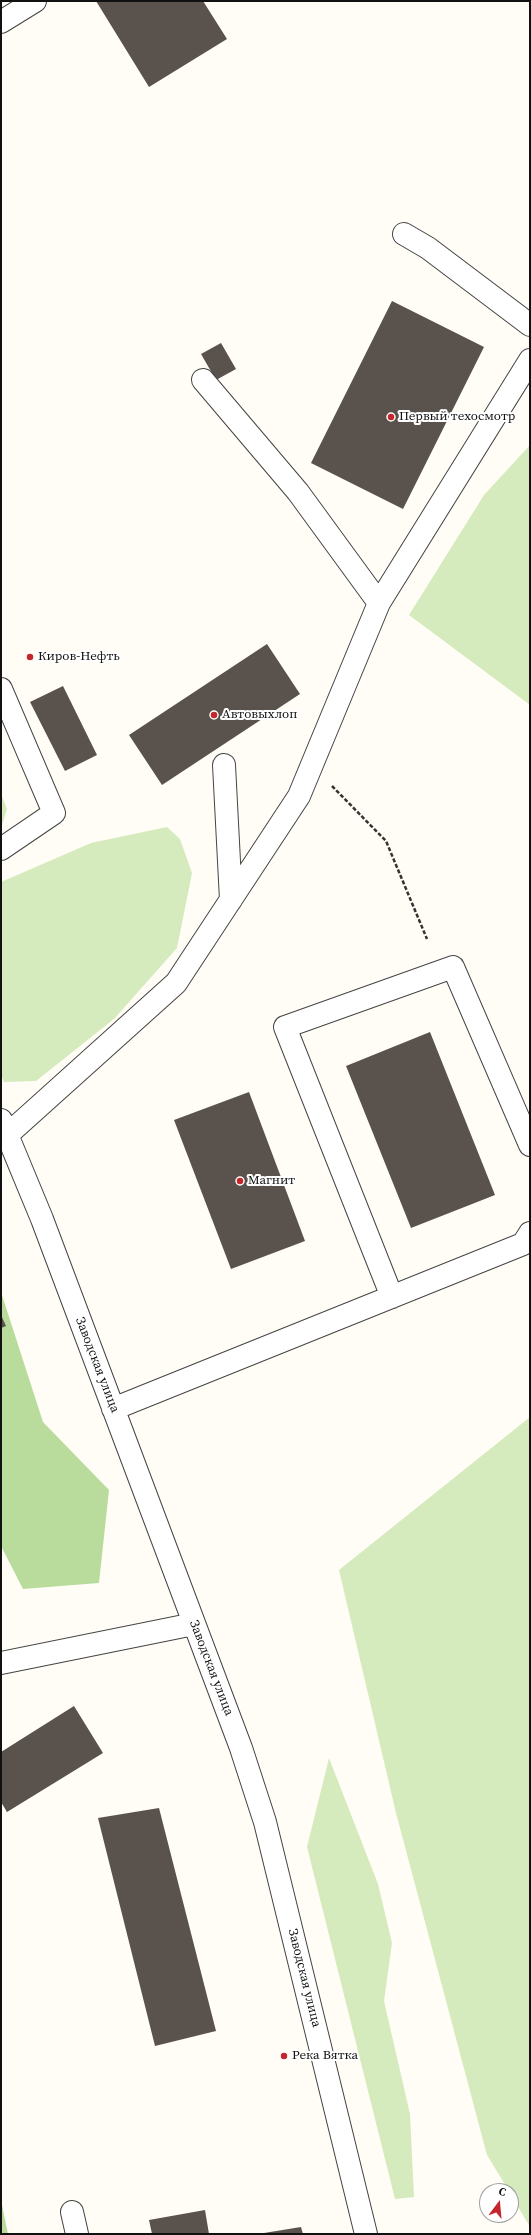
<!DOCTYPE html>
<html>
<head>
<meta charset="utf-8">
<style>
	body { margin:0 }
	#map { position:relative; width:531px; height:2235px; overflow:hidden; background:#fffdf5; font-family:"Source Serif 4",serif }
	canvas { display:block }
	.frame { position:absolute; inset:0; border:2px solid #111; pointer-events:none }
	.north { position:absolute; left:479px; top:2183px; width:40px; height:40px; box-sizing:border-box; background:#fff; border:1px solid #a0a0a0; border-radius:50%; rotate:16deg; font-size:11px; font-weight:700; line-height:16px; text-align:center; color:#111 }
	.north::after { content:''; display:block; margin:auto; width:14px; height:18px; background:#c4262e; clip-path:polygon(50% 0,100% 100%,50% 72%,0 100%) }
</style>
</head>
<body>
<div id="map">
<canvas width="531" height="2235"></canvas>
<div class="frame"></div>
<div class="north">С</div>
</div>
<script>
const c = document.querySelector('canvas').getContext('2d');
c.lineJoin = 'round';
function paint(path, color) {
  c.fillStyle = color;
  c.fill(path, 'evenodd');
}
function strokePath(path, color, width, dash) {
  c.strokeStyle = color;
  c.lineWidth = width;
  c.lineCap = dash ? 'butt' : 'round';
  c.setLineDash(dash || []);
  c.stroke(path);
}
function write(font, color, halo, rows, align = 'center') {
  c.font = font + ' "Source Serif 4",serif';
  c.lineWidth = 4;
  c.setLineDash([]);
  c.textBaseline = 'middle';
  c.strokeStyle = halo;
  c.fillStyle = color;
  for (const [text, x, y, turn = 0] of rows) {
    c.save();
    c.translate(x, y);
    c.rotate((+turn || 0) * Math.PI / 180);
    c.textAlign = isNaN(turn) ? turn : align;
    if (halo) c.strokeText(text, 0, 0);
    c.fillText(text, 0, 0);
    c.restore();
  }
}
paint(new Path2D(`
	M530 445V705L409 615 484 495Z
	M1 794 7 809 1 828Z
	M167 827 180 839 192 873 177 948 114 1019 36 1081 4 1082 1 1075V882L91 843Z
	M530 1417V2227L511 2195V2191H509L487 2155 396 1813 339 1570Z
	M329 1758 378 1884 392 1943 384 2001 410 2114 414 2197 395 2199 307 1847Z`), '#d5ebbd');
paint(new Path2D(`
	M1 1292 43 1422 109 1490 99 1583 23 1589 1 1546Z
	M1 2200 8 2234H1Z`), '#b9dc9c');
paint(new Path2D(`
	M96 1H203L227 39 149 87Z
	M392 301 484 347 403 509 311 463Z
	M221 343 236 369 216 380 201 354Z
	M267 644 300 694 162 785 129 735Z
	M63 686 97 755 65 771 30 702Z
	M430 1032 495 1195 411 1228 346 1066Z
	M249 1092 305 1241 231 1269 174 1120Z
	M1 1315 6 1326 1 1328Z
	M74 1706 103 1753 7 1812 1 1802V1752Z
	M159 1808 216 2031 155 2046 98 1818Z
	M205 2210 209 2234H152L149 2220Z
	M301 2227 303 2234H264V2233Z`), '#5a524d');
const minor = new Path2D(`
	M1 22 35 1
	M404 234 428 248 530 325
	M203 380 298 492 379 603
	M1 689 54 813 1 849
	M224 765 231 900
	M1 1120 42 1219 241 1748 265 1822 366 2234
	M7 1135 176 983 299 796 379 603 530 360
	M392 1297 285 1027 453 967 530 1145
	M113 1409 523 1244 530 1233
	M1 1663 194 1624
	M72 2212 77 2234`);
strokePath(minor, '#444', 24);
strokePath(new Path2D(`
	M332 786 386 841 427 939`), '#333', 2.5, [4, 2]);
strokePath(minor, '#fff', 22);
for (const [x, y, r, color] of [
	[391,417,4,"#c4262e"],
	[30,657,4,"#c4262e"],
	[214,715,4,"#c4262e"],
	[240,1181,4,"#c4262e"],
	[284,2056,4,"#c4262e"]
]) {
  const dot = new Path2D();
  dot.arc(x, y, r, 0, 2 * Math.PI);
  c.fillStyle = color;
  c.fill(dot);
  strokePath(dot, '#fff', 1.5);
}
write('13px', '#111', '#fff', [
	["Первый техосмотр",399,417],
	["Киров-Нефть",38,657],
	["Автовыхлоп",222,715],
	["Магнит",248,1181],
	["Река Вятка",292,2056]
], 'left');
write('13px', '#111', '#fff', [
	["Заводская улица",97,1365,69],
	["Заводская улица",211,1668,69],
	["Заводская улица",304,1978,76]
]);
</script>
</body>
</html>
